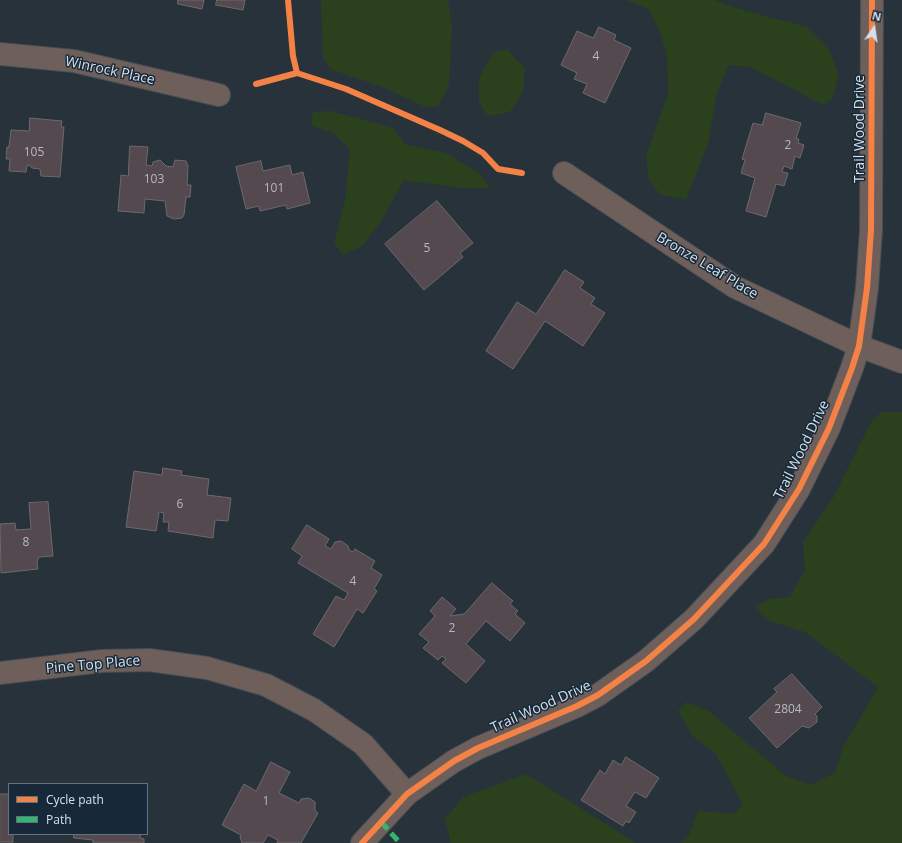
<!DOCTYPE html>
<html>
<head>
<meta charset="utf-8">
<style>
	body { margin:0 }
	#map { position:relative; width:902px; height:843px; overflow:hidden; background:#28323b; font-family:"Open Sans",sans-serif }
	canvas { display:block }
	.legend { position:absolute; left:8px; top:783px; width:140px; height:52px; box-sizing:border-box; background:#172939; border:1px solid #637280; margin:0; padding:5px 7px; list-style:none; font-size:12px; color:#d4e0ea }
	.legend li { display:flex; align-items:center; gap:8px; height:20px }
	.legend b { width:20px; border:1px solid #637280 }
	.north { position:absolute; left:854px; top:8px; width:40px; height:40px; -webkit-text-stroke:3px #172939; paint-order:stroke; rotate:13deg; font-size:11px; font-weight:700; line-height:16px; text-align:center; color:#d4e0ea }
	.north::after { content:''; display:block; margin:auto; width:14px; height:18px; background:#d4e0ea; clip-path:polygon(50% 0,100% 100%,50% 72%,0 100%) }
</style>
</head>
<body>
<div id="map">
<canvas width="902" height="843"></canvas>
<ul class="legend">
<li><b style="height:5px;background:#f48246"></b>Cycle path</li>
<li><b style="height:5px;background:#33b770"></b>Path</li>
</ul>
<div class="north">N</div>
</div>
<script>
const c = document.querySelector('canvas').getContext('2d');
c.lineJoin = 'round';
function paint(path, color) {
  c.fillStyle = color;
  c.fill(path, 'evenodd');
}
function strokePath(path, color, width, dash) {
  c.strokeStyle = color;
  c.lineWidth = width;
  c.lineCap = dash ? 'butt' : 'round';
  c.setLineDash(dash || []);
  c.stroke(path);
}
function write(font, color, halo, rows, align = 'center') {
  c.font = font + ' "Open Sans",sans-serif';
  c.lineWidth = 3;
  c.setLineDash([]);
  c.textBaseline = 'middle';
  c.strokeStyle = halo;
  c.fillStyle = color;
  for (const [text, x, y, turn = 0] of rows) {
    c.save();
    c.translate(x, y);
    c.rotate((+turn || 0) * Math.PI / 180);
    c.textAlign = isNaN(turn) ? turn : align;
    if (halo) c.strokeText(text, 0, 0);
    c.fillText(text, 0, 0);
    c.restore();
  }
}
paint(new Path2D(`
	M321 0H448L452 26 449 85 438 106 425 107 383 87 332 70 323 58Z
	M626 0H714L736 8 807 27 829 49 839 75 832 99 823 105 750 67 729 65 716 95 709 140 686 200 660 194 649 181 646 156 668 94 667 57 661 35 650 10Z
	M507 49 525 69 523 91 510 112 488 116 479 102V78L493 53Z
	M331 111 393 128 405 144 446 153 480 174 490 188H461L404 180 380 223 362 246 343 255 334 243 345 201 350 149 333 133 311 125 313 112Z
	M881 412H902V843H680L688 837 698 811 734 814 743 804 716 754 693 736 678 711 687 702 710 712 787 777 811 785 835 773 844 745 878 687 805 632 769 621 755 607 770 599 790 597 805 570 803 542 833 498 871 422Z
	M526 774 636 843H451L445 819 463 797Z`), '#2b411e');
const building = new Path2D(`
	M178 0H204L202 9 178 4Z
	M217 0H245L243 10 216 5Z
	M599 27 616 35 614 40 631 48 605 103 583 93 587 84 574 79 577 73 561 65 577 31 593 38Z
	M766 113 801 123 796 139H799L798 143 804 145 800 158 795 156 792 169 784 166 782 172 788 173 784 186 776 184 766 217 746 211 755 178 741 173 745 160 742 159 753 123 762 125Z
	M30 118 62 121 61 127H64L60 177 41 176 40 169 32 168 30 166 27 165 26 172 9 171 10 159H6L7 147H9L11 130 29 131Z
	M130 146 148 147 146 165 152 166 153 162 160 160 166 166 173 167 175 160 186 161 188 166 187 185H191L190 197H186L184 215 182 218 174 219 167 216 165 201 145 199 144 213 118 211 121 175 128 176Z
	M261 161 263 171 290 165 292 175 303 172 310 203 287 209 286 205 260 211 259 206 246 209 236 167Z
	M437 201 473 243 460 253 463 257 424 290 385 244Z
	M565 270 584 282 580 288 595 298 591 304 605 313 583 346 545 321 513 369 486 351 517 302 536 314Z
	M163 468 182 471 181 475 209 479 207 495 231 498 228 521 215 520 213 538 168 531 169 522H163L164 513 159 512 156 531 126 527 134 471 162 475Z
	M48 502 53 556 39 557 37 562 38 569 1 573 0 524 15 523 16 530 31 529 29 503Z
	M307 525 329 539 325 546 331 549 335 542 341 541 348 546 349 550 353 552 355 549 375 561 371 568 382 575 374 589 377 591 363 613 357 609 334 647 313 634 336 596 344 600 348 593 298 563 302 556 292 549Z
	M492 583 513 601 510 604 518 611 515 614 525 623 510 641 486 621 466 644 485 661 466 683 442 663 446 659 442 656 438 660 423 648 429 642 419 634 435 616 430 611 442 597 456 609 450 616 464 614Z
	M792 674 822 707 815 714 817 716V722L809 728 802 726 777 748 749 718 777 692 774 689Z
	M626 757 659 778 646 798 635 792 626 806 636 812 629 823 626 821 623 826 581 800 600 770 605 774 613 760 621 765Z
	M271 762 290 772 279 793 299 803 301 799 309 798 315 802V811L318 813 301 843H277L278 840 268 835 263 843H242L240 837 241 835 222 825 244 784 256 791Z
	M0 794H9V834H13V842H0Z
	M74 834H141L140 838 144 839V843H93V840L74 838Z`);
paint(building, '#54494e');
strokePath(building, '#6b6a6e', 1);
const street = new Path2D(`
	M0 54 74 61 219 95
	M564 173 735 287 859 346 902 362
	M0 673 102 661 149 660 207 668 266 685 314 710 363 744 407 794
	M362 843 407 794 454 761 478 748 577 706 598 695 646 661 694 619 764 544 799 489 829 428 852 368 859 346 867 288 871 230 872 0`);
strokePath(street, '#454e55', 24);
strokePath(street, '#6f5f5b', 22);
strokePath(new Path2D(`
	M381 822 400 843`), '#33b770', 5, [10, 5]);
strokePath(new Path2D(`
	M288 0 293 56 297 73
	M256 84 297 73 346 89 440 130 463 141 483 153 498 169 522 173
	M362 843 407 794 454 761 478 748 577 706 598 695 646 661 694 619 764 544 799 489 829 428 852 368 859 346 867 288 871 230 872 0`), '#f48246', 6);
write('12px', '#b4bac3', null, [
	["4",596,57],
	["2",788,146],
	["105",34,153],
	["103",154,180],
	["101",274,189],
	["5",427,249],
	["6",180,505],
	["8",26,543],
	["4",353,582],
	["2",452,629],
	["2804",788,710],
	["1",266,802]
]);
write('14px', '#d4e0ea', '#172939', [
	["Winrock Place",110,71,12],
	["Trail Wood Drive",860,129,-90],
	["Bronze Leaf Place",707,266,31],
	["Trail Wood Drive",802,450,-64],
	["Pine Top Place",93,665,-5],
	["Trail Wood Drive",541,707,-24]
]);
</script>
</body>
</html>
